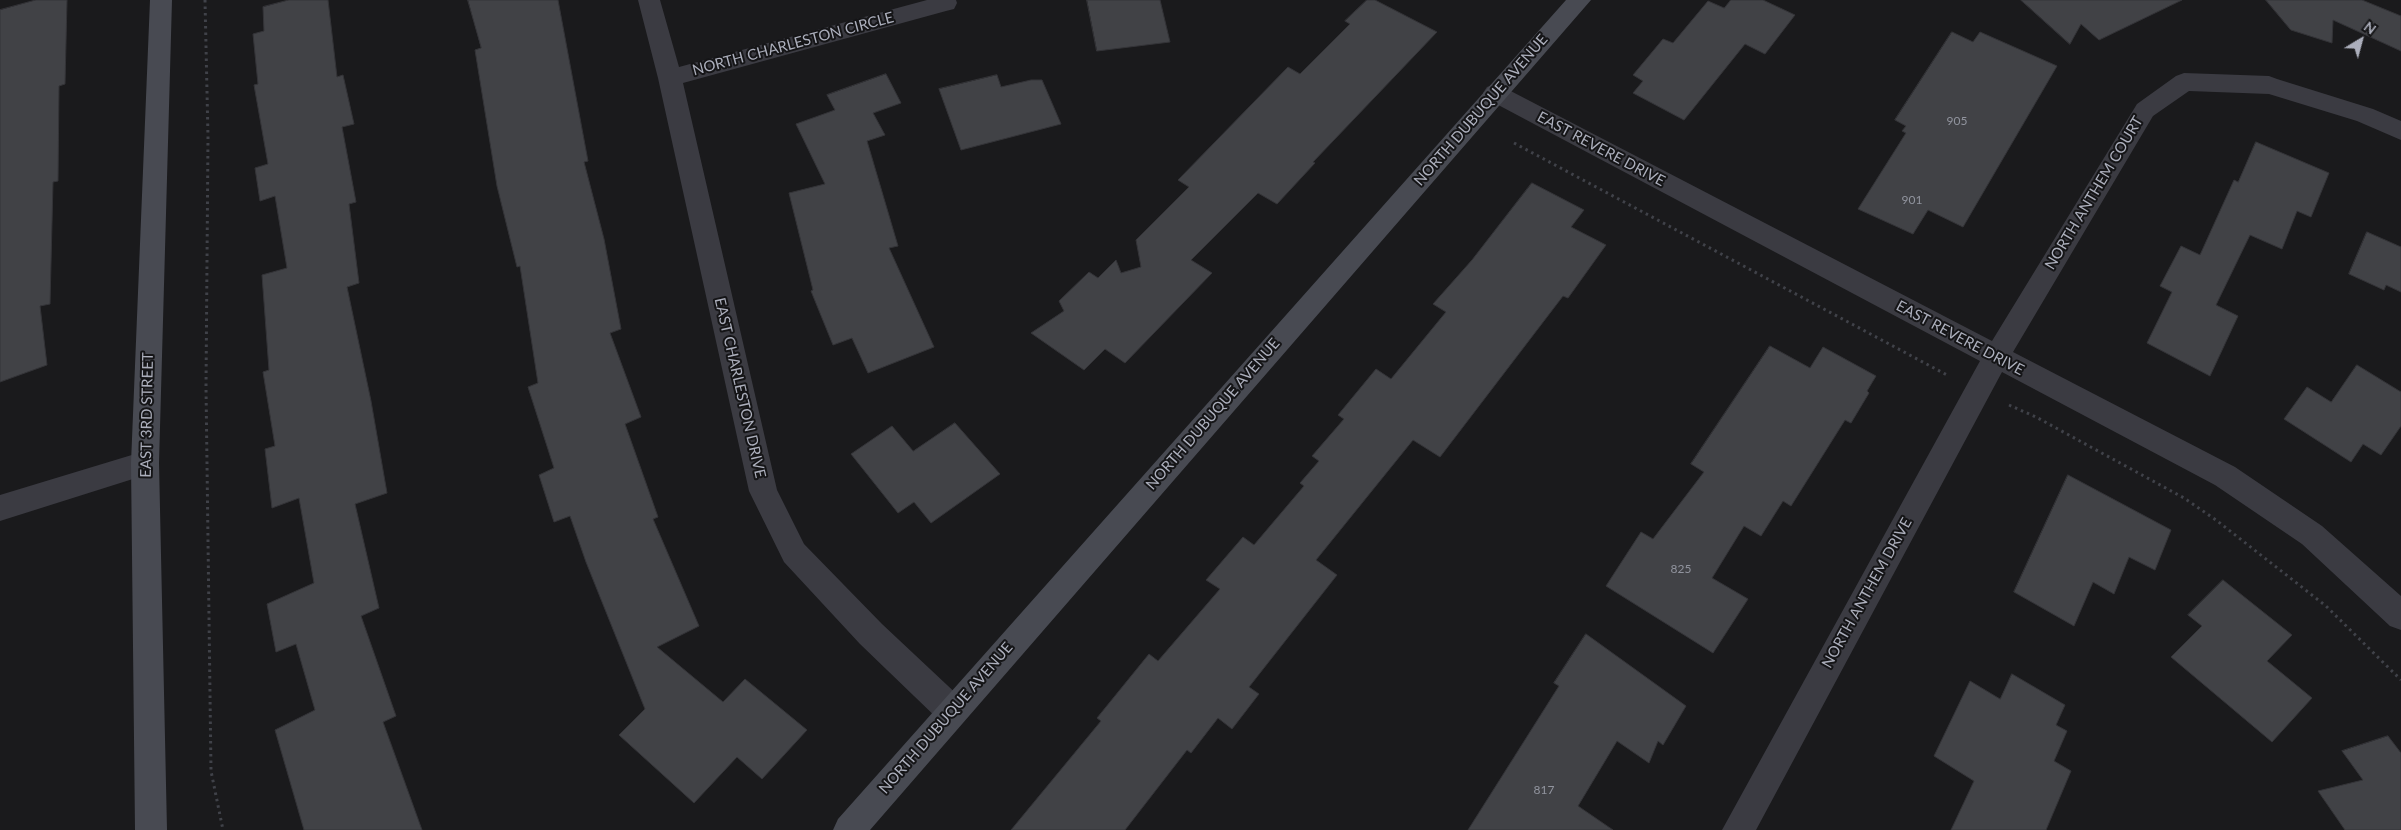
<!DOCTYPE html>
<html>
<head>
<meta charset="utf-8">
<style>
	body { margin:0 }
	#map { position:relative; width:2401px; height:830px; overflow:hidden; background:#1a1a1c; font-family:Lato,sans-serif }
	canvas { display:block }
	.north { position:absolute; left:2336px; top:15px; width:50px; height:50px; -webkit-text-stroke:4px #151517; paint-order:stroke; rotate:37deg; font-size:14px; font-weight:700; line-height:20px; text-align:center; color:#acafbc }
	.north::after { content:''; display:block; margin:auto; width:18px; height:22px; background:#acafbc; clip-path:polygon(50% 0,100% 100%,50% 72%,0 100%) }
</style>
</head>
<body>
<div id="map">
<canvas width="2401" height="830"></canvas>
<div class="north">N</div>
</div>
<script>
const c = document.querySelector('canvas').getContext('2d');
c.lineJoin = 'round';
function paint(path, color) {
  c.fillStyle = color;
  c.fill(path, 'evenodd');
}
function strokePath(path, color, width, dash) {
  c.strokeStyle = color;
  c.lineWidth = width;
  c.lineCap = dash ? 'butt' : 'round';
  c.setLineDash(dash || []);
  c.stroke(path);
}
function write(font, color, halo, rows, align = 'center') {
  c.font = font + ' Lato,sans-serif';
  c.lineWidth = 4;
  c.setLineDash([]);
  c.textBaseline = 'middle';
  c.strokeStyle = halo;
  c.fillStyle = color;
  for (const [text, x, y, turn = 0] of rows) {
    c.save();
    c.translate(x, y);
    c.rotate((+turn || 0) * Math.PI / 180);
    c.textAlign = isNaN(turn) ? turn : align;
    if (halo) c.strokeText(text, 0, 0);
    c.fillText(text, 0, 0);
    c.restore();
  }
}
const building = new Path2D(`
	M36 0H67L65 84 59 86 58 181 53 182 50 304 40 306 47 365 0 382V10Z
	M289 0H328L337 77 343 75 354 124 342 127 356 202 349 204 359 283 347 287 371 401 387 493 355 504 379 608 361 616 396 716 383 722 422 830H304L275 730 315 710 296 644 276 652 267 604 314 583 299 498 272 508 265 449 275 446 263 372 269 370 262 275 287 268 275 196 260 201 255 168 268 164 254 85 258 84 253 34 264 31 263 7Z
	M468 0H558L588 161 584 162 604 239 621 329 610 333 641 417 625 424 658 517 653 519 699 626 657 647 723 702 745 679 807 730 762 779 737 757 694 803 619 735 645 709 586 562 570 516 554 522 539 475 554 468 528 387 538 383 520 266 517 267 497 186 475 50 481 48Z
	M1087 0H1160L1170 42 1097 51Z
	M1367 0H1375L1437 32 1313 162 1315 163 1277 204 1258 193 1191 260 1212 273 1125 363 1105 349 1084 370 1031 333 1064 311 1059 301 1089 272 1098 278 1116 260 1121 273 1141 267 1136 240 1189 187 1178 180 1288 67 1300 74 1350 24 1345 21Z
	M1731 0H1763L1795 15 1765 54 1745 44 1684 120 1633 93 1643 81 1633 75 1663 39 1673 43 1708 1 1724 8Z
	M2021 0H2182L2099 40 2081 24 2070 44Z
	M2266 0H2362L2401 16V51L2333 20 2332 43 2291 30Z
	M1952 32 1973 42 1980 32 2057 66 1963 227 1928 210 1913 234 1858 209 1906 133 1902 131 1906 126 1895 120Z
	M886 74 901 103 873 113 885 135 867 141 898 246 889 248 934 347 868 373 852 338 833 345 811 291 813 290 789 193 825 184 796 124 835 110 827 95Z
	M997 75 1001 87 1031 80H1042L1061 124 961 150 939 89Z
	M2256 142 2329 173 2311 217 2297 211 2282 249 2250 235 2216 305 2238 316 2210 376 2147 343 2172 292 2160 286 2181 246 2200 255 2234 180 2238 182Z
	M1532 183 1584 210 1571 227 1606 245 1568 298 1563 296 1440 457 1413 440 1316 560 1337 575 1249 687 1259 694 1232 729 1218 718 1191 753 1187 750 1125 830H1011L1101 721 1097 718 1149 654 1158 661 1220 589 1206 580 1243 537 1254 545 1304 486 1300 483 1319 461 1312 456 1344 419 1338 415 1376 369 1391 379 1446 312 1433 304 1472 260Z
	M2367 232 2401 247V292L2386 285 2384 290 2349 274Z
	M1770 346 1810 368 1823 347 1876 376 1867 391 1869 393 1851 423 1845 420 1791 506 1783 501 1761 536 1744 526 1712 578 1748 599 1713 653 1606 586 1641 532 1653 539 1704 472 1691 464Z
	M2357 365 2401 392V426L2381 455 2363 444 2351 462 2284 419 2307 387 2331 402Z
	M955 423 1000 474 931 523 914 502 898 513 851 454 892 426 913 451Z
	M2068 475 2171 530 2155 570 2129 557 2114 594 2093 582 2074 626 2014 592Z
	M2223 580 2292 635 2267 661 2312 698 2272 742 2171 657 2202 626 2188 615Z
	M1586 634 1686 706 1663 745 1658 741 1649 763 1617 741 1578 806 1613 830H1468L1559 686 1554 683Z
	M2012 674 2065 705 2056 725 2067 731 2054 761 2071 771 2046 830H1951L1974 781 1934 756 1970 681 2000 699Z
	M2388 736 2401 753V830H2345L2318 791 2363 780 2342 751Z`);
paint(building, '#414246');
strokePath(building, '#343438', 1);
strokePath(new Path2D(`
	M205 0 208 137 206 387 211 771 223 830
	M1514 143 1947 375
	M2009 405 2036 417 2184 498 2216 520 2326 606 2401 680`), '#404249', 3, [2.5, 4]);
paint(new Path2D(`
	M638 0H660L679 67 927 0H956L957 3 954 9 946 11 683 83 777 490 804 544 882 624 963 700 968 711 963 722 952 726 941 722 860 644 784 562 749 491 658 78Z
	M2184 73 2269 76 2277 79 2373 109 2401 121V140L2357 121 2269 94 2189 91 2153 116 2013 352 2235 467 2322 526 2401 596V630L2390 626 2302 544 2215 485 2002 372 1756 830H1722L1980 361 1487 99 1483 93 1487 87 1495 84 1503 87 1992 341 2137 104 2176 76Z
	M145 451 155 454 159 463 155 472 0 521V495Z`), '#3b3b42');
paint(new Path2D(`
	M150 0H172L159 463 167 830H135L131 463Z
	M1566 0H1591L870 830H833L838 819Z`), '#484a52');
write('12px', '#91949e', null, [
	["905",1957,121],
	["901",1912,200],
	["825",1681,569],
	["817",1544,790]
]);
write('15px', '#acafbc', '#151517', [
	["NORTH CHARLESTON CIRCLE",793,44,-15],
	["NORTH DUBUQUE AVENUE",1481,110,-49],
	["EAST REVERE DRIVE",1601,149,28],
	["NORTH ANTHEM COURT",2094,193,-59],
	["EAST REVERE DRIVE",1960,338,28],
	["EAST CHARLESTON DRIVE",740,388,77],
	["NORTH DUBUQUE AVENUE",1213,414,-49],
	["EAST 3RD STREET",147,415,-89],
	["NORTH ANTHEM DRIVE",1867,593,-61],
	["NORTH DUBUQUE AVENUE",946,718,-49]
]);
</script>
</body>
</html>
